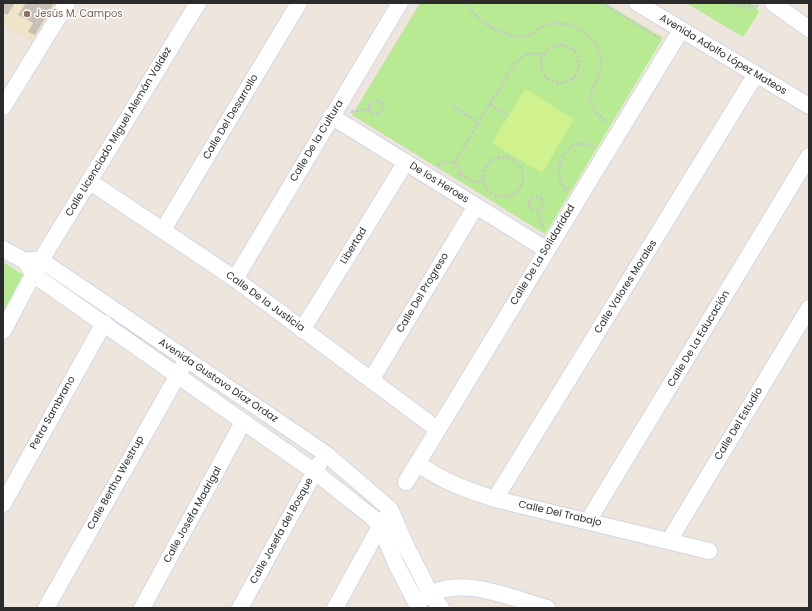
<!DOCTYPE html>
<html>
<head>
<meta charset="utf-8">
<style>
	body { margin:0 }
	#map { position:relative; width:812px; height:611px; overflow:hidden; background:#eee5dc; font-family:Poppins,sans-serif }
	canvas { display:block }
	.frame { position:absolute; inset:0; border:4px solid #2b2b2b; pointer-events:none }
</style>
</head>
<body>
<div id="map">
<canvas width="812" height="611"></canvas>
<div class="frame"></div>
</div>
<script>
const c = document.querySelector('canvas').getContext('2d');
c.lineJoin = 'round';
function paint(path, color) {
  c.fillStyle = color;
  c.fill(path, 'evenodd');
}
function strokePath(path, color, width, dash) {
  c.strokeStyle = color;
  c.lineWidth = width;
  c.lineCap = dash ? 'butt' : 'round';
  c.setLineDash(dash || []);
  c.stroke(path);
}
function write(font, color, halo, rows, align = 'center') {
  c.font = font + ' Poppins,sans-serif';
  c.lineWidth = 3;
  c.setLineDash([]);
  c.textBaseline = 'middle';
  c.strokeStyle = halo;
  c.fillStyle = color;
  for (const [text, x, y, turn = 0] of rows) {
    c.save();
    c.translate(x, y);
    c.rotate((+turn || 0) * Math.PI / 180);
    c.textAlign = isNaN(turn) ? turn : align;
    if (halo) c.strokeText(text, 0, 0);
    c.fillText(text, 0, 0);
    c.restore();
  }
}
paint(new Path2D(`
	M3 3H58L34 44 3 25Z`), '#f1e2ca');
paint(new Path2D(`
	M420 3H605L663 38 545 234 352 115Z
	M686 3H753L759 12 743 37Z
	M3 262 25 276 3 316Z`), '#b7ea93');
paint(new Path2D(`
	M525 89 574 119 542 173 492 143Z`), '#cff28e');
paint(new Path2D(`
	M3 3H15L7 15 3 12Z
	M26 3H54L35 35 28 32 33 23 18 15Z`), '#c6c0b7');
const minor = new Path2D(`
	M637 3 809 106
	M773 3 809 29
	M3 107 67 3
	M331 116 547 250
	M89 181 235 279 437 429
	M163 230 299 3
	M3 249 25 261 35 260
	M41 260 326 454 390 509 406 546 430 593 441 608
	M25 261 34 275 315 472 372 517 380 525 396 564 419 608
	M235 279 400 3
	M302 330 406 162
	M3 331 41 260 198 3
	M371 380 476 206
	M417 463C444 482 464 489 495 499L709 551
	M406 482 681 30
	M495 499 756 74
	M3 504 104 323
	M588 521 809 156
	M669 541 809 308
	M422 599C458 573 508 597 547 608
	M46 608 183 366
	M142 608 243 422
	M240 608 319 464
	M335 608 384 519`);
strokePath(minor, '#d1d6e5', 18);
strokePath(new Path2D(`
	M465 3C477 20 497 34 519 37 531 38 536 28 546 25 571 17 601 38 601 63 601 76 593 86 589 98L597 114 608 123
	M602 3 659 38
	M728 3 751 8
	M749 3 751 8 759 5
	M541 64a19 19 0 1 1 38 0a19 19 0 1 1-38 0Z
	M369 107a7 7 0 1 1 14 0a7 7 0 1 1-14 0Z
	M490 104 508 116
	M452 106 479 123
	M351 112 369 109
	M483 177a20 20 0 1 1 40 0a20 20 0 1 1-40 0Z
	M454 163 514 64 526 54H544
	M438 166C445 160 452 161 459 167V178
	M460 173C466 178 470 182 479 182L483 179
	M567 190C546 170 568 132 594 147
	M529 203a7 7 0 1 1 14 0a7 7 0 1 1-14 0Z
	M538 210 543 228`), '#c8c8c8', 2.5, [3, 2]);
strokePath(minor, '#fff', 16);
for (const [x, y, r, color] of [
	[27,14,4,"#8d6e63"]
]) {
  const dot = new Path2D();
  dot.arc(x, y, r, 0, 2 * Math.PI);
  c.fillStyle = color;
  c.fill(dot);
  strokePath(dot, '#fff', 1.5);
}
write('10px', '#785e54', '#fff', [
	["Jesús M. Campos",35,14]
], 'left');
write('10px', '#2b2b2b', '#fff', [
	["Avenida Adolfo López Mateos",723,55,31],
	["Calle Del Desarrollo",231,117,-59],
	["Calle Licenciado Miguel Alemán Valdez",119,132,-59],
	["Calle De la Cultura",317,141,-59],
	["De los Heroes",439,183,32],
	["Libertad",354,246,-58],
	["Calle De La Solidaridad",543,255,-59],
	["Calle Valores Morales",626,287,-58],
	["Calle Del Progreso",423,293,-59],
	["Calle De la Justicia",265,302,36],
	["Calle De La Educación",699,339,-59],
	["Avenida Gustavo Díaz Ordaz",218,381,34],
	["Petra Sambrano",53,413,-61],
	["Calle Del Estudio",739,424,-59],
	["Calle Bertha Westrup",116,483,-61],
	["Calle Del Trabajo",560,514,13],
	["Calle Josefa Madrigal",193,515,-61],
	["Calle Josefa del Bosque",282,531,-61]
]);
</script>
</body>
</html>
